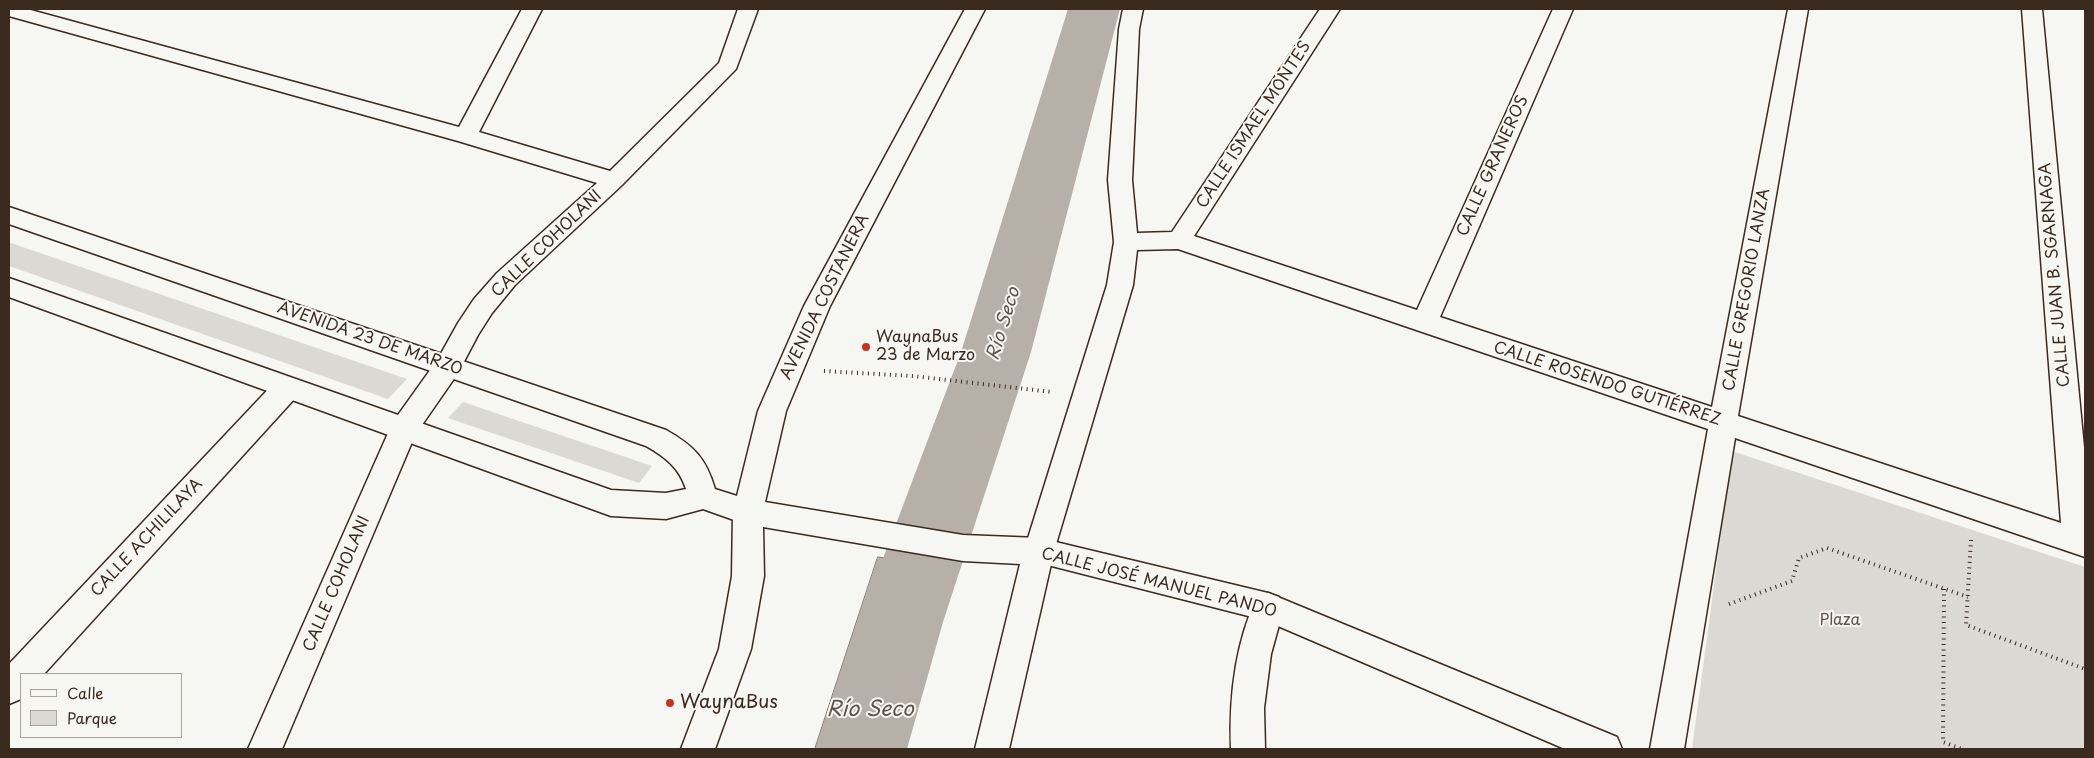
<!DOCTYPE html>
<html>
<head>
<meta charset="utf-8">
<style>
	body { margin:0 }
	#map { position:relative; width:2094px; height:758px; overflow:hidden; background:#f6f6f2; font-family:"Playpen Sans",sans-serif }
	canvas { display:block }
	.frame { position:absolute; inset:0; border:10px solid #3b2a1e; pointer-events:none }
	.legend { position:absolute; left:20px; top:673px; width:162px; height:65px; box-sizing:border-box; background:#f6f6f2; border:1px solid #aba49d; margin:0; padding:6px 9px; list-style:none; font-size:15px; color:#3b2a1e }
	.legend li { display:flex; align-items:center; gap:10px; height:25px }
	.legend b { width:25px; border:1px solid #aba49d }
</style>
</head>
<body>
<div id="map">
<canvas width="2094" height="758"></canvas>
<div class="frame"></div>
<ul class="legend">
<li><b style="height:6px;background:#f6f6f2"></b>Calle</li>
<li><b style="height:14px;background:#dad9d3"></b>Parque</li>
</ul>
</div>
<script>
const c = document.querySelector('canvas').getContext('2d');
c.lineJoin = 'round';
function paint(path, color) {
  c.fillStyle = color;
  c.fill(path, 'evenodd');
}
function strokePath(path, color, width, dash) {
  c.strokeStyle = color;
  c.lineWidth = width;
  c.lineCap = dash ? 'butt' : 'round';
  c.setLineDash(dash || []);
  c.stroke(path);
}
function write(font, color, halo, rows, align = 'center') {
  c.font = font + ' "Playpen Sans",sans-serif';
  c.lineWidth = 4;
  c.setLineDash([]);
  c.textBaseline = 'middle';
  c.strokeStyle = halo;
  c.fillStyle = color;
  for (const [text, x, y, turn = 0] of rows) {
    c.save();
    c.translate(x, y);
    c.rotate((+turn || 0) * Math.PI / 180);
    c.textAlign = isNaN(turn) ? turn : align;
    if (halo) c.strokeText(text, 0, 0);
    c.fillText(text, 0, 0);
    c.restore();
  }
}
paint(new Path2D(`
	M11 243 407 379 388 399 9 266V244Z
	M463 402 652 466 639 483 448 418Z
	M1732 451 2085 567V749H1692Z`), '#dad9d3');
const water = new Path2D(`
	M878 557 951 567 900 749H815Z`);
paint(water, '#b6b0a9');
strokePath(water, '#857a71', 1);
paint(new Path2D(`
	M1068 9H1120L1031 352 943 622 907 749H817L859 622 961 352Z`), '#b6b0a9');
const minor = new Path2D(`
	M9 9H27L459 127 522 9H542L479 132 610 171 719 63 738 9H758L736 69 622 185 515 285 492 313 478 335 458 373 415 435 282 749H248L393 422 438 359 458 323 474 299 497 273 597 183 458 141 9 16Z
	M1123 9H1143L1139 29 1132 180 1137 233 1172 232 1320 9H1340L1194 236 1417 310 1553 9H1573L1440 317 1712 407 1788 9H1808L1738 416 2061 523 2022 9H2042L2085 458V557L1735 438 1684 749H1650L1708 429 1178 249 1137 250 1133 285 1054 551 1050 560 1039 564 1028 560 1024 551 1107 285 1114 242 1108 180 1119 29Z
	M287 377 297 380 301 388 297 396 44 674H21V699L9 704V664L277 380Z
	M1268 593 1279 597 1284 607 1271 654 1264 708 1265 749H1231C1229 698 1235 644 1257 597Z`);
const tertiary = new Path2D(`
	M9 207 666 430C694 446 706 458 715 489L759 503 763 512 759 521 748 525 703 509 666 519 611 516 9 297V278L611 490 666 493 686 489C679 467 665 457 646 446L9 224Z
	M1039 538 1268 593 1617 737 1622 749H1565L1264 620 1028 560 1024 551 1028 542Z`);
const primary = new Path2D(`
	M965 9H985L830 306 786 411 765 502 963 535 1039 538 1050 542 1054 551 1009 749H975L1020 564 963 561 763 527 764 576 751 649 715 749H681L719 649 732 576 733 512 758 411 804 306Z`);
strokePath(minor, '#3b2a1e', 3);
strokePath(tertiary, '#3b2a1e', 3);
strokePath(primary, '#3b2a1e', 3);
strokePath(new Path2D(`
	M824 371 913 376 1052 392
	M1971 540 1966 625 2085 669
	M1944 589 1943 742 1962 749
	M1729 604 1792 581 1799 558 1827 548 1968 597`), '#3b2a1e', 4, [1, 4.5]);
paint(minor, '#f6f6f2');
paint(tertiary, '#f6f6f2');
paint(primary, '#f6f6f2');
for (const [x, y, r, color] of [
	[866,347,5,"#c8321e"],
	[670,703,5,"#c8321e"]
]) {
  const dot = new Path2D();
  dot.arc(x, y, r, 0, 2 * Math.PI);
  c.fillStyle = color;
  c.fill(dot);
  strokePath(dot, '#f6f6f2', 2);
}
write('16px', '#3b2a1e', '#f6f6f2', [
	["CALLE ISMAEL MONTES",1254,125,-57],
	["CALLE GRANEROS",1493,166,-66],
	["CALLE COHOLANI",547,244,-44],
	["CALLE JUAN B. SGARNAGA",2055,275,-95],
	["CALLE GREGORIO LANZA",1747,290,-80],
	["AVENIDA COSTANERA",825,297,-64],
	["AVENIDA 23 DE MARZO",370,339,19],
	["CALLE ROSENDO GUTIÉRREZ",1607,384,18],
	["CALLE ACHILILAYA",147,538,-47],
	["CALLE JOSÉ MANUEL PANDO",1159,583,14],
	["CALLE COHOLANI",337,584,-67]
]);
write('16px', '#3b2a1e', '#f6f6f2', [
	["WaynaBus",876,338],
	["23 de Marzo",876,356]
], 'left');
write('16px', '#63564b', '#f6f6f2', [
	["Plaza",1840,621]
]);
write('italic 18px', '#605248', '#f6f6f2', [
	["Río Seco",1004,324,-73]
]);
write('19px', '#3b2a1e', '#f6f6f2', [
	["WaynaBus",680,703]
], 'left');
write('italic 21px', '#605248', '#f6f6f2', [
	["Río Seco",870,710]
]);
</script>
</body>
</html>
